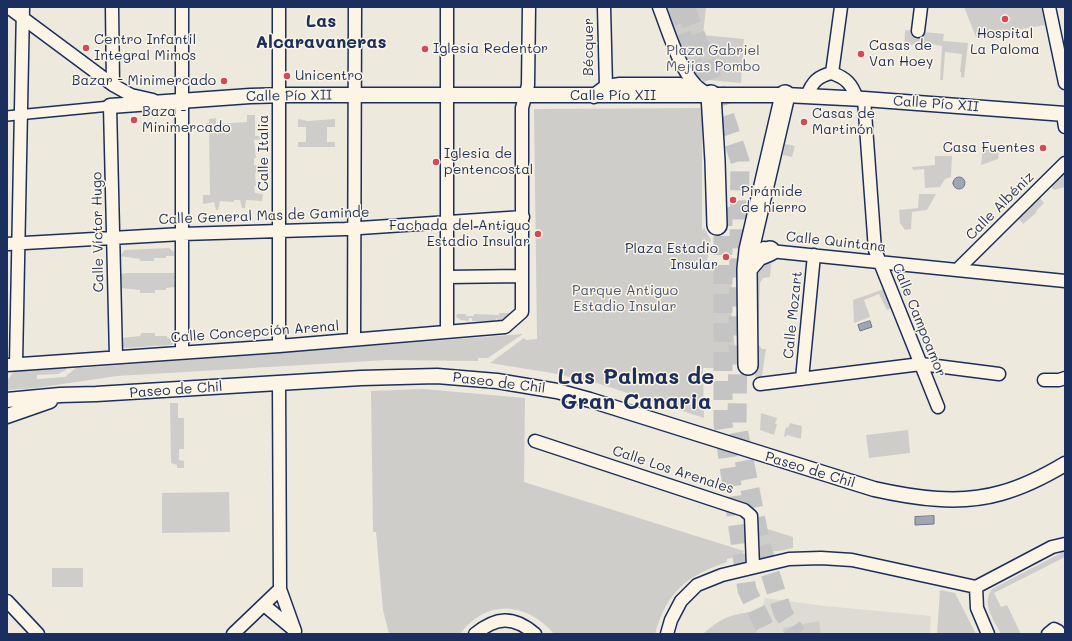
<!DOCTYPE html>
<html>
<head>
<meta charset="utf-8">
<style>
	body { margin:0 }
	#map { position:relative; width:1072px; height:641px; overflow:hidden; background:#eee9dd; font-family:Mali,sans-serif }
	canvas { display:block }
	.frame { position:absolute; inset:0; border:8px solid #1b2f5e; pointer-events:none }
</style>
</head>
<body>
<div id="map">
<canvas width="1072" height="641"></canvas>
<div class="frame"></div>
</div>
<script>
const c = document.querySelector('canvas').getContext('2d');
c.lineJoin = 'round';
function paint(path, color) {
  c.fillStyle = color;
  c.fill(path, 'evenodd');
}
function strokePath(path, color, width, dash) {
  c.strokeStyle = color;
  c.lineWidth = width;
  c.lineCap = dash ? 'butt' : 'round';
  c.setLineDash(dash || []);
  c.stroke(path);
}
function write(font, color, halo, rows, align = 'center') {
  c.font = font + ' Mali,sans-serif';
  c.lineWidth = 3;
  c.setLineDash([]);
  c.textBaseline = 'middle';
  c.strokeStyle = halo;
  c.fillStyle = color;
  for (const [text, x, y, turn = 0] of rows) {
    c.save();
    c.translate(x, y);
    c.rotate((+turn || 0) * Math.PI / 180);
    c.textAlign = isNaN(turn) ? turn : align;
    if (halo) c.strokeText(text, 0, 0);
    c.fillText(text, 0, 0);
    c.restore();
  }
}
paint(new Path2D(`
	M765 598 825 606 931 616 930 634H756Z`), '#dedbd4');
paint(new Path2D(`
	M664 7H706L703 35 744 39 741 83 697 79Z
	M964 7H1041L1045 25 976 37Z
	M905 30 944 34 943 41 968 43 964 78 961 77V72H960L962 54 945 52 943 80H940L942 46C930 44 913 39 904 51Z
	M702 108V231L704 228 711 240 706 265 732 283 730 300 735 348 727 352 716 368H703L704 418 600 384 552 373 490 363 524 338 526 340 537 339 534 109Z
	M247 115H255V136H262V139L254 140 256 158H254V165L263 167V170L255 173 256 186H254L255 193 263 194 262 201 246 200 245 208H242L240 200H234V202L220 201 218 210H216L214 202 203 204V195H210L209 129H206V123H209V119L216 118V124L247 122Z
	M298 119 308 121 335 119V127H327V142H335V147H298V142H306V127H298Z
	M785 144 795 146 792 157 783 155Z
	M983 147H999L998 159 981 165Z
	M935 156H952L951 177 945 179 940 187 925 188 924 169 913 170 912 167 935 165Z
	M1065 171V187L1054 190 1050 186Z
	M1042 193 1043 194 1040 198 1044 203 1036 211 1037 212 1023 224 1017 217Z
	M919 194H936L927 210 912 212 911 229 905 230 900 223 899 210 918 208Z
	M169 248 174 252V256H166V258H154V261H140V259L120 256 125 250Z
	M772 257 770 277 763 278 760 283 758 344 762 349H766L762 376 755 377 754 277 758 265Z
	M128 273H174L175 287 166 288V290H155V293H140V290L120 288V274Z
	M884 289 892 308 887 310 879 294 864 300 870 317 854 323 853 300Z
	M499 313H513L504 322 497 321V318L494 321H472V318H469V321L461 320 456 317 457 314H466V316H474V314L499 315Z
	M141 333H155V336H167V338L175 339 172 345 124 348 121 345V338L140 336Z
	M523 334 488 358H478V361L387 360 117 376 36 388 7 390V381L14 371 66 367V370L58 374 37 375V379L65 377 78 366 82 368Z
	M423 389 525 398 524 482 744 551 740 558 736 560 735 557 727 559V562C687 576 667 591 655 634H554C526 601 486 599 460 634H389L383 610 376 532H373L371 391Z
	M170 403H178V418H184V449H179V460L184 461V468H177V465L171 463Z
	M761 413 777 418 775 424H777L774 435 760 430Z
	M790 423 802 426 801 439 787 435 786 437 784 436 786 427 788 428Z
	M908 430 910 453 869 458 866 435Z
	M229 492 230 532 162 533V493Z
	M758 526 793 537V548C782 550 766 556 758 544Z
	M1065 551V557L994 593 1001 607 1007 605 1021 634H1001C994 620 981 604 992 589Z
	M52 568H83V587H52Z
	M940 590 955 593 976 634H937Z
	M762 611 756 634H703C723 616 735 613 762 611Z
	M819 621 821 634H784L783 628Z`), '#cfcdca');
const water = new Path2D(`
	M953 183a6 6 0 1 1 12 0a6 6 0 1 1-12 0Z
	M870 321 872 327 860 331 858 325Z
	M934 516V524L915 525V517Z`);
paint(water, '#a2a7af');
strokePath(water, '#6c778f', 1);
strokePath(new Path2D(`
	M671 7 700 84
	M685 7 711 75 740 161 737 424 761 545 783 613 797 634
	M723 207V424L747 590 768 634`), '#c4c4c4', 19, [19, 10]);
const pedestrian = new Path2D(`
	M7 116 110 106`);
const minor = new Path2D(`
	M8 7 113 85 131 95 153 100
	M112 7 113 85
	M279 7V346
	M447 7V332
	M604 7 606 87
	M659 7C668 30 682 79 703 91
	M1049 7 1065 83
	M918 31 921 7
	M832 73C846 78 852 84 857 99
	M807 96C812 82 818 76 832 73L841 7
	M864 99 875 250 938 407
	M110 106 116 357
	M1063 114 1065 127
	M7 244 182 234 345 229 523 217
	M764 248 770 251 1065 281
	M957 270 1065 163
	M447 277 522 276
	M354 339 355 7
	M182 352V7
	M16 364 23 7
	M7 365 279 346 505 327 522 312V108L528 85 529 7
	M802 379 814 255
	M1044 380H1059L1065 378
	M279 383 280 589 295 631
	M760 384 921 364 999 374
	M535 441 744 510 751 516 753 567
	M976 587 977 608 988 634
	M7 601 38 634
	M264 605 294 630
	M233 634 280 589
	M475 634C496 617 513 615 535 634
	M667 634 671 620 681 601 697 585 722 575 789 559 821 558 852 560 976 587 1052 547 1065 544
	M1048 634 1054 629 1058 631 1060 634`);
const tertiary = new Path2D(`
	M594 96 606 87 620 85H680L691 88 698 93
	M110 106 250 96 290 95H785L864 99 1065 114
	M7 400 60 395 96 394 361 378 437 376 497 381 557 391 590 400 874 489C914 498 960 505 1001 493 1023 487 1045 476 1065 464
	M7 416 50 401`);
const trunk = new Path2D(`
	M711 95 715 161 717 225
	M747 269 758 256 770 251
	M748 365 747 269 749 250 785 95`);
strokePath(pedestrian, '#1b2f5e', 12);
strokePath(minor, '#1b2f5e', 15);
strokePath(tertiary, '#1b2f5e', 17);
strokePath(trunk, '#1b2f5e', 22);
strokePath(pedestrian, '#fcf5e5', 9);
strokePath(minor, '#fcf5e5', 12);
strokePath(tertiary, '#fcf5e5', 14);
strokePath(trunk, '#fcf5e5', 19);
for (const [x, y, r, color] of [
	[1005,19,4,"#d1495b"],
	[86,48,4,"#d1495b"],
	[425,49,4,"#d1495b"],
	[861,54,4,"#d1495b"],
	[287,76,4,"#d1495b"],
	[224,81,4,"#d1495b"],
	[134,120,4,"#d1495b"],
	[804,122,4,"#d1495b"],
	[1043,148,4,"#d1495b"],
	[436,162,4,"#d1495b"],
	[733,200,4,"#d1495b"],
	[538,234,4,"#d1495b"],
	[726,257,4,"#d1495b"]
]) {
  const dot = new Path2D();
  dot.arc(x, y, r, 0, 2 * Math.PI);
  c.fillStyle = color;
  c.fill(dot);
  strokePath(dot, '#fcf5e5', 1.5);
}
write('14px', '#1b2f5e', '#fcf5e5', [
	["Hospital",1005,34,"center"],
	["La Paloma",1005,50,"center"],
	["Centro Infantil",94,40],
	["Integral Mimos",94,56],
	["Casas de",869,46],
	["Van Hoey",869,62],
	["Iglesia Redentor",433,49],
	["Unicentro",295,76],
	["Bazar - Minimercado",216,81,"right"],
	["Baza -",142,112],
	["Minimercado",142,128],
	["Casas de",812,114],
	["Martinón",812,130],
	["Casa Fuentes",1035,148,"right"],
	["Iglesia de",444,154],
	["pentencostal",444,170],
	["Pirámide",741,192],
	["de hierro",741,208],
	["Fachada del Antiguo",530,226,"right"],
	["Estadio Insular",530,242,"right"],
	["Plaza Estadio",718,249,"right"],
	["Insular",718,265,"right"]
], 'left');
write('14px', '#1b2f5e', '#fcf5e5', [
	["Bécquer",589,47,-90],
	["Calle Pío XII",289,96,-1],
	["Calle Pío XII",613,96],
	["Calle Pío XII",936,104,4],
	["Calle Italia",264,153,-90],
	["Calle Albéniz",1000,206,-45],
	["Calle General Mas de Gaminde",264,216,-2],
	["Calle Víctor Hugo",98,232,-91],
	["Calle Quintana",836,242,6],
	["Calle Mozart",793,315,-84],
	["Calle Campoamor",919,320,68],
	["Calle Concepción Arenal",255,332,-4],
	["Paseo de Chil",499,383,7],
	["Paseo de Chil",176,390,-4],
	["Calle Los Arenales",673,470,18],
	["Paseo de Chil",810,470,17]
]);
write('14px', '#485679', '#fcf5e5', [
	["Plaza Gabriel",713,51],
	["Mejias Pombo",713,67],
	["Parque Antiguo",625,291],
	["Estadio Insular",625,307]
]);
write('bold 18px', '#1b2f5e', '#fcf5e5', [
	["Las",321,21],
	["Alcaravaneras",321,42]
]);
write('bold 22px', '#1b2f5e', '#fcf5e5', [
	["Las Palmas de",636,377],
	["Gran Canaria",636,402]
]);
</script>
</body>
</html>
